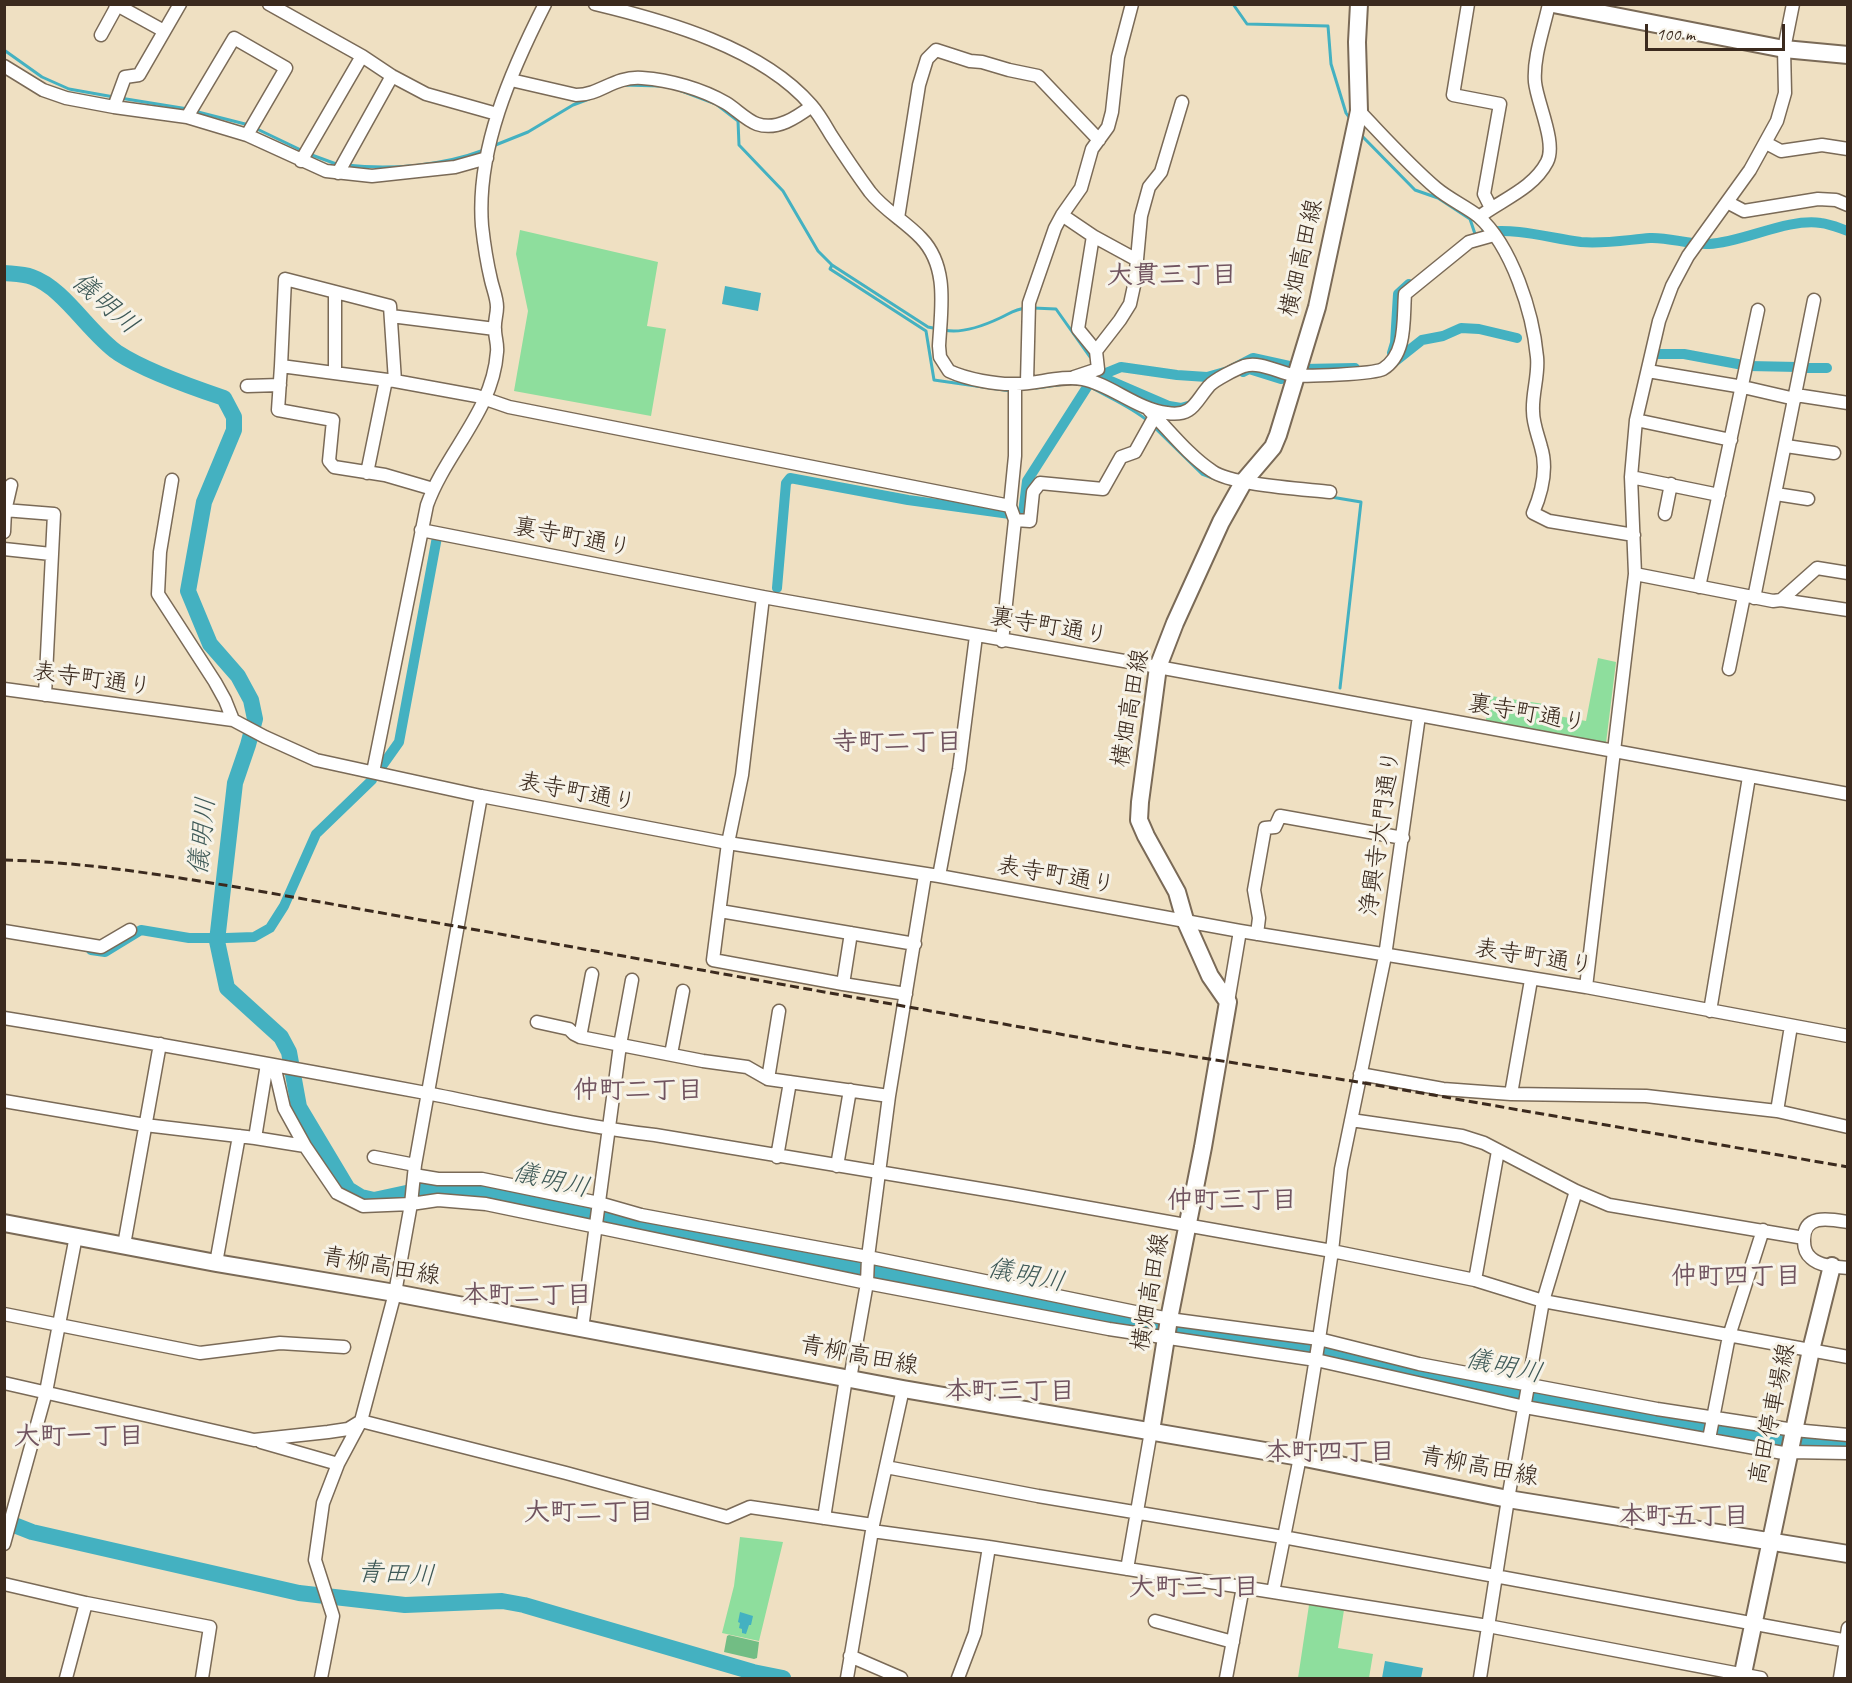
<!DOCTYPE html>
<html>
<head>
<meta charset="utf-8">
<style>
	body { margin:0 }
	#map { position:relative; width:1852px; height:1683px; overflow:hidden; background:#efe0c2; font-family:Caveat,sans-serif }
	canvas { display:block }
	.frame { position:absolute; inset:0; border:6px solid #3b2a1e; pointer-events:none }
	.scale { position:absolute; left:1645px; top:24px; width:140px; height:27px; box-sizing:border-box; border:3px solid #3b2a1e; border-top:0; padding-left:8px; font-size:18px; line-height:21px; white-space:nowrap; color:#3b2a1e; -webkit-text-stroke:4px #f7f3e8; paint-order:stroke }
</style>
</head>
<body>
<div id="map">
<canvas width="1852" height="1683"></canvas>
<div class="frame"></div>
<div class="scale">100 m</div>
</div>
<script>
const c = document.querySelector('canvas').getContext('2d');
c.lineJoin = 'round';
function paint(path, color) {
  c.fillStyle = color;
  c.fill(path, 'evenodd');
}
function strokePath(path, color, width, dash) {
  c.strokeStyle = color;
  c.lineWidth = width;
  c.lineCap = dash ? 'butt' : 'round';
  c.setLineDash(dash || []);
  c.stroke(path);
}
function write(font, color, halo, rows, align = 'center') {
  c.font = font + ' Caveat,"Klee One",sans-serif';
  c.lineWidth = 6;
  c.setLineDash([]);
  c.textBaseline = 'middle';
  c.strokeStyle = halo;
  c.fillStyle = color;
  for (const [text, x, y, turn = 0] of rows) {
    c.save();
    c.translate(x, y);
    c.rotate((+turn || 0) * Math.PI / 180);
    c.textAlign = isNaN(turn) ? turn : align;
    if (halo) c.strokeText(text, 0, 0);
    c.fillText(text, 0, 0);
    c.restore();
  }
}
paint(new Path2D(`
	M520 230 658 262 647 326 666 329 651 416 514 391 528 311 516 254Z
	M1598 658 1616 662 1606 743 1485 724 1491 696 1544 704 1542 713 1586 721Z
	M740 1537 783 1542 759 1641 722 1633 734 1586Z
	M1309 1605 1344 1610 1338 1648 1373 1654 1369 1678H1298Z`), '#8ede9d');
paint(new Path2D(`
	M729 1635 759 1642 757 1658 754 1659 724 1652 727 1636Z`), '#72bd84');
paint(new Path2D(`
	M725 286 761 293 758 311 722 304Z
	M740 1612 753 1616 751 1625H749L746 1634 742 1633V1629L739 1628 740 1623 738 1622Z
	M1385 1661 1423 1668 1421 1678H1382Z`), '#44b1c1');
strokePath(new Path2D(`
	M1233 4 1247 24 1328 26 1331 64 1346 113 1351 120
	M4 50 42 77 69 89 114 97
	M622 85 661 86
	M679 90 716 104 738 121 739 145 783 191 818 251 832 265 830 269 926 331 934 380 1011 391
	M120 98 188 109
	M194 111 249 125
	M255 128 303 151
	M1361 135 1415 190 1438 198 1470 219 1475 234
	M493 146 528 132 573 105 589 99
	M309 154 339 165
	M346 165C391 170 442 166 484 150
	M832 265 928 327 938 329
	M1033 308 1056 309 1090 357
	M944 330C962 334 983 326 1000 318 1009 314 1015 309 1026 308
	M1100 371 1104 378
	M1089 386C1109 398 1130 406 1148 421
	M1036 388 1065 384
	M1153 426 1202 474 1215 479
	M1331 497 1361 502 1340 688`), '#44b1c1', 3);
strokePath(new Path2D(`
	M1486 232C1518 228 1549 238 1581 242 1604 244 1626 240 1650 238 1669 237 1689 245 1709 244 1744 242 1787 218 1821 223 1830 224 1839 228 1848 231
	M1392 353 1395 343 1398 294 1409 284
	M1655 354H1684L1743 365
	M1393 363 1422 340 1443 336 1461 328 1479 329 1517 338
	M1749 366 1798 367
	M1803 368H1827
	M1243 372 1249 369 1281 379
	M1104 378 1169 406 1181 408 1188 406
	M777 588 786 483 790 478 908 500 1010 514 1023 513 1027 481 1089 384 1094 378 1121 367 1177 375 1207 377 1228 371 1253 358 1303 369 1355 368
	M382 766 399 742 437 537
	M91 950 105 952 141 930 189 938H226L254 937 270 928 284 906 316 834 372 780`), '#44b1c1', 10);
strokePath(new Path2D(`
	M4 273C14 274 23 274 32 277 64 288 89 333 118 353 144 370 194 388 224 398L234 417V430L204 502 188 591 210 644 238 676 251 700 255 719 248 745 235 783 217 941 227 988 281 1037 289 1052 299 1107 348 1189 361 1197 374 1200 434 1187 491 1193 643 1228 1133 1322 1322 1351 1504 1395 1798 1442 1848 1444
	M4 1521 32 1532 299 1593 405 1605 502 1601 524 1605 753 1672 783 1678`), '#44b1c1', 16);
const minor = new Path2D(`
	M115 4 164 31
	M269 4 362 56 392 76 426 94 497 114
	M595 4C666 21 762 48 811 105 819 114 825 125 831 135 844 155 856 173 870 192 884 210 905 221 921 238 949 267 941 309 939 346L940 357 949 371C966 379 997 385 1016 384 1037 384 1061 375 1083 379 1110 384 1138 410 1167 413 1193 417 1195 402 1209 386 1214 380 1236 369 1244 366 1259 361 1278 372 1293 375 1304 377 1374 374 1383 369 1407 354 1403 320 1405 294L1469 242 1494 235
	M1468 4 1453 95 1500 104 1484 194 1491 208
	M101 35 118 4
	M4 66 43 90 66 98 114 107 187 117 247 135 326 171 372 176 455 167 487 158
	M511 80 576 95C601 95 613 76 642 78 670 80 702 89 726 103 736 109 746 120 757 124 777 131 797 117 812 106
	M114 107 125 77 139 75 180 4
	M1359 111C1384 137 1409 165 1436 188 1449 199 1465 206 1478 216 1512 246 1533 313 1537 357 1539 375 1532 393 1533 411 1533 424 1538 435 1541 447 1548 469 1542 492 1533 513L1549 521 1634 535
	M187 117 234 38 286 68 247 135
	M1766 143 1781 151 1822 145 1848 149
	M301 161 362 56
	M338 173 392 76
	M1727 202 1744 211 1818 199 1836 200 1848 205
	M1062 215 1093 236 1137 260
	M1479 217C1501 200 1533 189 1547 162 1557 143 1537 103 1535 82 1533 57 1544 28 1549 4
	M898 218 919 85 927 59 936 50 970 61 982 62 1009 70 1038 76 1099 140
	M1093 236 1078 329 1096 351 1120 320 1130 304 1135 281 1141 216 1149 187 1161 172 1182 102
	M335 292V373
	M391 316 495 329
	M281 366 285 279 390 306 395 381
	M1648 371 1743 387 1795 399
	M1074 377 1098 369 1096 351
	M1027 382 1029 303 1055 228 1062 215 1081 188 1092 149 1108 127 1112 112 1118 57 1132 4
	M247 386 280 385
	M1796 395 1848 403
	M1149 410C1169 430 1188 455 1212 471 1231 485 1304 489 1330 492
	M1636 420 1731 440
	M1786 446 1834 453
	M367 473 386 380
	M1631 477 1719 495
	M172 480 160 552 158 594 215 682 225 700 233 720
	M433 489 385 475 334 467 329 461 333 420 278 410 281 366 395 381 477 396 509 407 1010 506
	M1776 494 1808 499
	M4 510 54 514 45 695
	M1665 514 1671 484
	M1015 520 1030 521 1033 492 1040 483 1103 489 1121 457 1135 452 1155 416
	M421 530 763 597 1158 667 1848 794
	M4 532 5 511 11 485
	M4 549 51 554
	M1635 574 1773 601 1781 600 1848 610
	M1699 587 1758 310
	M763 597 742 775 728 843 713 960 843 984 851 933
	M1754 598 1814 300
	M1781 600 1817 568 1848 573
	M1002 641 1015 520 1010 506 1015 456V384
	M1729 669 1744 596
	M4 689 233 720 265 737 316 760 481 796 728 843 939 876 1240 931 1586 987 1848 1036
	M373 772 427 505C446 452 493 411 497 352 498 345 495 337 495 330 494 322 497 315 497 307 497 298 493 289 491 280 487 263 484 244 482 226 476 150 511 71 545 4
	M939 876 959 769 976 636
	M720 911 915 944
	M4 931 101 947 130 930
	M1257 934 1259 918 1254 890 1265 828 1275 827 1280 816 1403 838
	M843 984 906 994
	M1586 987 1635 574 1631 477 1636 420 1659 321 1672 286 1688 256 1750 170 1777 121 1785 93 1784 49 1793 4
	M1228 1002 1240 931
	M1710 1011 1749 777
	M4 1018C146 1041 286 1067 426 1093 503 1108 578 1126 655 1135L1011 1194 1332 1251 1475 1280 1543 1301 1848 1357
	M537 1022 569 1029 574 1034 580 1037 703 1061 747 1067 768 1079 889 1096
	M580 1037 592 974
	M671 1054 683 991
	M274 1065 284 1108 305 1146 337 1193 363 1206 411 1204 438 1200 486 1204 867 1283 1109 1329 1316 1360 1525 1407 1789 1454
	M1360 1074 1443 1089 1511 1094 1646 1096 1777 1111 1848 1127
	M768 1079 779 1011
	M1511 1094 1531 980
	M4 1101 145 1125 255 1138 305 1146
	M1777 1111 1791 1026
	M1351 1120 1462 1136 1484 1143 1576 1191 1609 1205 1804 1238
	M255 1138 267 1064
	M374 1157 415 1165
	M777 1157 790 1082
	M837 1166 850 1090
	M414 1175 438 1179H482L599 1203 641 1215 868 1257 1169 1319 1319 1339 1419 1364 1657 1409 1794 1430 1848 1435
	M1848 1222C1830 1219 1803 1213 1804 1241 1804 1247 1806 1254 1811 1258 1819 1266 1836 1267 1848 1268
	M124 1245 160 1044
	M216 1263 239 1136
	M1475 1280 1498 1151
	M4 1314 200 1353 280 1343 344 1347
	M582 1329 620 1045 632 980
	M850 1379 867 1283 868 1257 889 1096 925 875
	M4 1383 254 1440 328 1432 348 1429 361 1421 566 1473 727 1517 750 1507 873 1525
	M1709 1439 1729 1336 1763 1230
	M261 1442 338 1464
	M1789 1452 1848 1453
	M886 1467 1038 1496 1283 1537 1848 1641
	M824 1518 846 1378
	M872 1531 989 1547 1488 1626 1761 1678
	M4 1544 46 1392 76 1236
	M1127 1569 1151 1431
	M4 1584 86 1603 210 1627 202 1678
	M1273 1592 1300 1457 1319 1339 1332 1251 1341 1169 1385 956 1419 716
	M1155 1621 1233 1642
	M850 1656 901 1678
	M66 1678 86 1603
	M321 1678 333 1616 315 1560 323 1503 338 1464 361 1421 395 1293 411 1204 415 1165 481 796
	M847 1678 873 1525 903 1389
	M958 1678 975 1633 989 1547
	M1226 1678 1243 1587
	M1480 1678 1508 1499 1543 1301 1576 1191
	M1840 1678 1848 1628`);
const major = new Path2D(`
	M1553 4 1784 49 1848 55
	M4 1223 216 1263 395 1293 903 1389 1300 1457 1508 1499 1848 1554
	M1151 1431 1169 1319 1203 1147 1228 1002 1210 976 1185 920 1177 892 1146 836 1139 820 1140 802 1158 667 1175 623 1221 522 1244 481 1273 447 1278 435 1317 307 1359 111 1357 42 1359 4
	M1742 1678 1811 1350 1832 1266`);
strokePath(minor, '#7a6a57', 15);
strokePath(major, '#7a6a57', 20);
strokePath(minor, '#fff', 12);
strokePath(major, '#fff', 16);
strokePath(new Path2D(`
	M4 860C84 862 163 875 242 888L1138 1048 1358 1082 1848 1167`), '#3b2a1e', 3, [9, 4.5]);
write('24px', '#3b2a1e', '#f7f3e8', [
	["横畑高田線",1302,258,-77],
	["裏寺町通り",572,538,11],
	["裏寺町通り",1049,627,10],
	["表寺町通り",92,680,8],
	["横畑高田線",1131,708,-80],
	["裏寺町通り",1527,714,10],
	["表寺町通り",577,793,11],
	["浄興寺大門通り",1381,833,-82],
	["表寺町通り",1056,876,10],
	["表寺町通り",1534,958,9],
	["青柳高田線",381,1267,10],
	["横畑高田線",1151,1292,-80],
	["青柳高田線",859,1356,11],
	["高田停車場線",1773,1414,-78],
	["青柳高田線",1479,1467,11]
]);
write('bold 26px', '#70535f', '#f7f3e8', [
	["大貫三丁目",1172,276],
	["寺町二丁目",897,743],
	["仲町二丁目",638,1091],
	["仲町三丁目",1232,1201],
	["仲町四丁目",1736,1277],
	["本町二丁目",527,1296],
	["本町三丁目",1010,1392],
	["大町一丁目",79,1437],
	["本町四丁目",1330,1453],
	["大町二丁目",589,1513],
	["本町五丁目",1684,1517],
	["大町三丁目",1194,1588]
]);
write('italic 26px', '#3e5957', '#f7f3e8', [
	["儀明川",105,304,41],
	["儀明川",203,836,-84],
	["儀明川",551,1181,13],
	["儀明川",1026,1276,11],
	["儀明川",1504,1367,12],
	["青田川",396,1575,3]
]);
</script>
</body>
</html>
